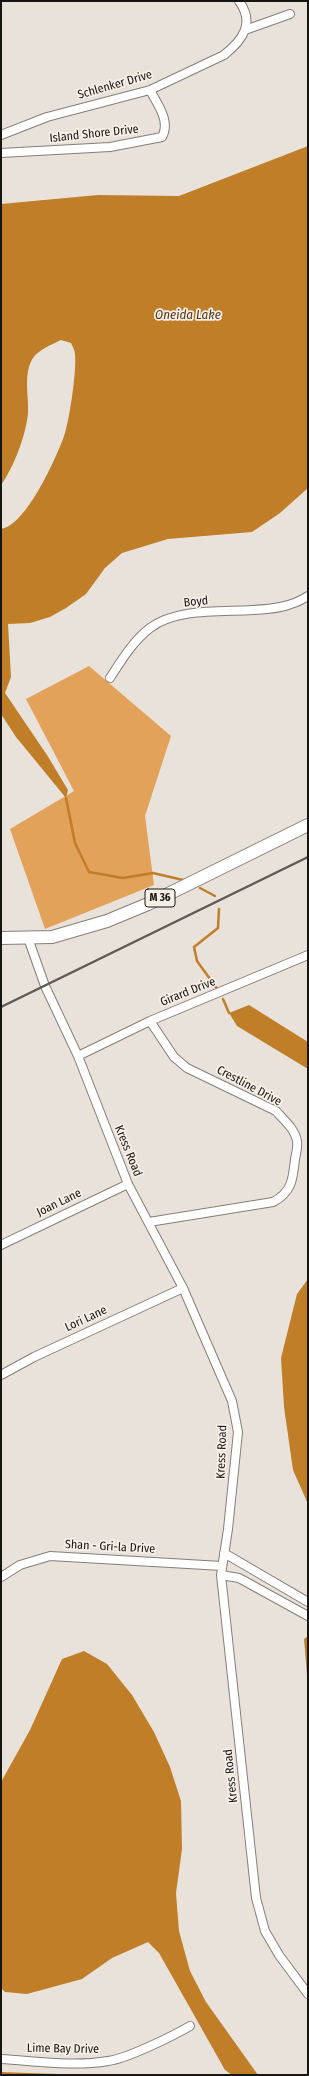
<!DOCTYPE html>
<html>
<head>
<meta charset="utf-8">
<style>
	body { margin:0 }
	#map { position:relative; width:309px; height:2076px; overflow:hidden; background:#e9e2da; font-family:"Fira Sans Condensed",sans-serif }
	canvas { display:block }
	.frame { position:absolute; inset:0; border:2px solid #171512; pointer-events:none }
</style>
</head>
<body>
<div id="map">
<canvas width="309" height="2076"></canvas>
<div class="frame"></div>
</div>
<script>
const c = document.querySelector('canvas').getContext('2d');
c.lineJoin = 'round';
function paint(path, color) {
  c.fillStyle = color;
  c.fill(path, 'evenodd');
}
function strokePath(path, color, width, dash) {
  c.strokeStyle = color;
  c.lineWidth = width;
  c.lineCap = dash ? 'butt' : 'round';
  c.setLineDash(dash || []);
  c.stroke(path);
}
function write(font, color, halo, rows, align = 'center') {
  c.font = font + ' "Fira Sans Condensed",sans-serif';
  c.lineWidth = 3.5;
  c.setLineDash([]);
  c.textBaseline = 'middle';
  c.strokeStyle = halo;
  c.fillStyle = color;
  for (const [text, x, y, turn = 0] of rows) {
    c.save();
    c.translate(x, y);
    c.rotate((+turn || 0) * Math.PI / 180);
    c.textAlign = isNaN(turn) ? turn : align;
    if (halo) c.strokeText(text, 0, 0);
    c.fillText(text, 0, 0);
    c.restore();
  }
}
paint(new Path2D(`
	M89 666 171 736 145 816 154 885 45 929 10 829 74 791 26 699Z`), '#e2a25a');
paint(new Path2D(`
	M308 146V488L280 513 252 532 168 539 122 553 105 568 86 594 66 608 50 617 30 623 8 624 11 677 5 693 47 755 68 790 66 798 16 737 1 714V529C26 525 54 462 63 439 69 425 77 369 75 355 75 351 73 347 71 343L61 340C53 344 38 350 33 358 23 373 29 396 28 413 26 435 14 467 1 485V204L98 195 179 196Z
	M249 1005 308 1042V1069L237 1026 229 1013Z
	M308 1279V1504L293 1470 284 1407 281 1358 297 1294Z
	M308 1636V1687L304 1639Z
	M84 1651 107 1664 132 1695 154 1732 170 1767 181 1801 182 1849 176 1893 179 1931 190 1971 206 2002 258 2075H232L225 2070 159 1953 148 1942 112 1958 82 1979 27 1994 5 1992 1 1988V1782L30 1730 62 1659Z
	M1 2072 85 2075H1Z`), '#c07e29');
strokePath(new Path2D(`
	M66 798 75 843 89 872 123 878 153 873 183 880
	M200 888 215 896
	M218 990 197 961 194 947 218 928 219 909
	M223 999 229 1013`), '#c07e29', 2.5);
const minor = new Path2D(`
	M245 30 290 14
	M1 135 47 117 150 90 224 55C243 40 255 23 239 1
	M1 153 110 147 162 137C171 121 157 104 150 90
	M110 678C121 661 133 641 150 628 177 608 220 612 253 610 273 609 291 607 308 596
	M28 938 45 986 78 1056 128 1184 183 1288 232 1401 238 1432 228 1529 221 1575 256 1898 265 1931 279 1955 308 1994
	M78 1056 150 1021 308 955
	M149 1222 273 1202C292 1192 293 1179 295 1159 296 1154 298 1146 297 1141 295 1129 283 1119 276 1111L187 1068 174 1057 150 1021
	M1 1245 128 1184
	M1 1375 34 1357 183 1288
	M224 1553 308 1602
	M221 1575 239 1578 308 1616
	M1 1577 20 1565 50 1556 222 1566
	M1 2059C36 2061 73 2067 108 2061 126 2059 173 2036 190 2026`);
const primary = new Path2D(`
	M1 938 52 937 107 921 148 904 308 825`);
strokePath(minor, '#857e78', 10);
strokePath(primary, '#857e78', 14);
strokePath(minor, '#fff', 8);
strokePath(primary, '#fff', 12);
strokePath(new Path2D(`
	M1 1007 308 857`), '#5e5a55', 2.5);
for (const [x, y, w] of [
	[160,898,30]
]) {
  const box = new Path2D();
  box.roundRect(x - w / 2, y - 9, w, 18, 3);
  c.fillStyle = '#f6efe8';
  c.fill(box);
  strokePath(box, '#171512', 1);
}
write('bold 11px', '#171512', null, [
	["M 36",160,898]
]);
write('12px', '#171512', '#f6efe8', [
	["Schlenker Drive",115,85,-16],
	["Island Shore Drive",94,134,-6],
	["Boyd",196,602,-5],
	["Girard Drive",188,992,-22],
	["Crestline Drive",249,1086,28],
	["Kress Road",128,1151,68],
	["Joan Lane",59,1203,-26],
	["Lori Lane",86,1319,-25],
	["Kress Road",222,1452,-88],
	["Shan - Gri-la Drive",110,1547,3],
	["Kress Road",231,1776,-96],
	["Lime Bay Drive",63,2049,1]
]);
write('italic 13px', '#523614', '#f6efe8', [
	["Oneida Lake",188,315]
]);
</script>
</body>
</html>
